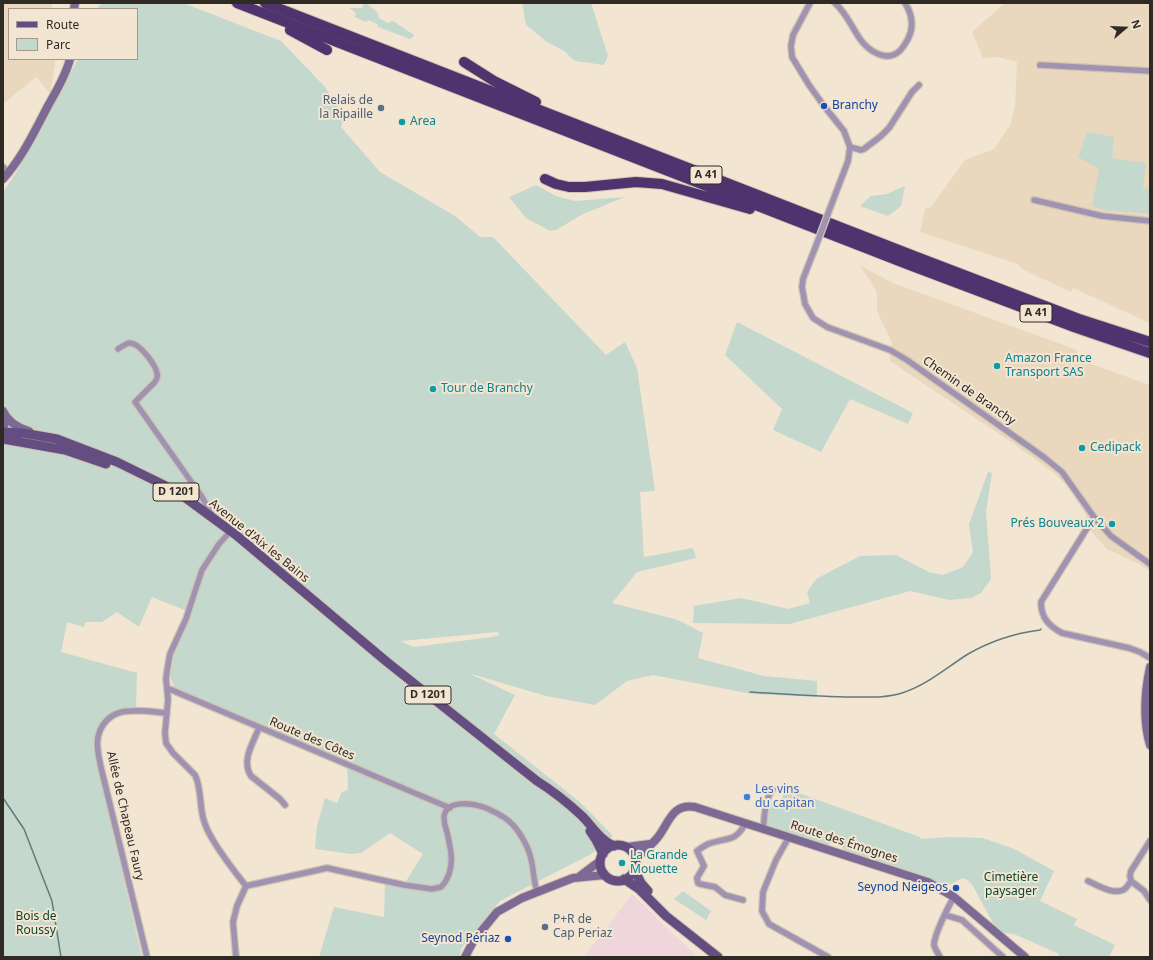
<!DOCTYPE html>
<html>
<head>
<meta charset="utf-8">
<style>
	body { margin:0 }
	#map { position:relative; width:1153px; height:960px; overflow:hidden; background:#f2e5d1; font-family:"Noto Sans",sans-serif }
	canvas { display:block }
	.frame { position:absolute; inset:0; border:4px solid #2f2a23; pointer-events:none }
	.legend { position:absolute; left:8px; top:8px; width:130px; height:52px; box-sizing:border-box; background:#f2e5d1; border:1px solid #a49a8b; margin:0; padding:5px 7px; list-style:none; font-size:12px; color:#2f2a23 }
	.legend li { display:flex; align-items:center; gap:8px; height:20px }
	.legend b { width:20px; border:1px solid #a49a8b }
	.north { position:absolute; left:1105px; top:8px; width:40px; height:40px; -webkit-text-stroke:3px #f2e5d1; paint-order:stroke; rotate:71deg; font-size:11px; font-weight:700; line-height:16px; text-align:center; color:#2f2a23 }
	.north::after { content:''; display:block; margin:auto; width:14px; height:18px; background:#2f2a23; clip-path:polygon(50% 0,100% 100%,50% 72%,0 100%) }
</style>
</head>
<body>
<div id="map">
<canvas width="1153" height="960"></canvas>
<div class="frame"></div>
<ul class="legend">
<li><b style="height:5px;background:#644d81"></b>Route</li>
<li><b style="height:11px;background:#c5d8cd"></b>Parc</li>
</ul>
<div class="north">N</div>
</div>
<script>
const c = document.querySelector('canvas').getContext('2d');
c.lineJoin = 'round';
function paint(path, color) {
  c.fillStyle = color;
  c.fill(path, 'evenodd');
}
function strokePath(path, color, width, dash) {
  c.strokeStyle = color;
  c.lineWidth = width;
  c.lineCap = dash ? 'butt' : 'round';
  c.setLineDash(dash || []);
  c.stroke(path);
}
function write(font, color, halo, rows, align = 'center') {
  c.font = font + ' "Noto Sans",sans-serif';
  c.lineWidth = 4;
  c.setLineDash([]);
  c.textBaseline = 'middle';
  c.strokeStyle = halo;
  c.fillStyle = color;
  for (const [text, x, y, turn = 0] of rows) {
    c.save();
    c.translate(x, y);
    c.rotate((+turn || 0) * Math.PI / 180);
    c.textAlign = isNaN(turn) ? turn : align;
    if (halo) c.strokeText(text, 0, 0);
    c.fillText(text, 0, 0);
    c.restore();
  }
}
paint(new Path2D(`
	M632 894 670 931 698 957H584Z`), '#efd5dc');
paint(new Path2D(`
	M3 3H52V9H9V59H55V65L50 93 36 77 3 104Z
	M1005 3H1150V323L1073 288 1071 292 1022 269 1018 264 920 232 925 209 931 207 965 160 994 149 1011 124 1015 106 1017 62 997 57 983 58 972 32Z
	M859 265 893 283 1077 350V359L1150 385V571L1139 564 1107 549 1084 523 1086 515 1067 486 1055 474 1011 442 890 361 892 343 877 311V293L870 280Z`), '#ead8be');
paint(new Path2D(`
	M101 3H183L281 41 325 87 338 107 345 114 341 127 380 172 455 216 480 237H493L606 355 625 342 637 368 655 491 640 492 644 557 693 548 696 558 637 572 612 603 678 620 703 633 698 658 764 676 817 681V697L752 694 653 675 627 681 595 705 546 696 468 673 515 695 494 734 580 802 613 836 591 854 500 901 462 947 459 957H319L334 907 384 917 385 883 402 888 423 854 390 833 361 853 351 854 315 849 317 826 325 798 337 803 342 792 348 790 347 762 175 688 170 677 175 650 192 613 152 597 139 627 117 612 102 622H85L84 627 67 622 61 652 137 673 136 707C107 710 98 717 93 747L142 957H3V192L16 173 78 59H137V9H97ZM498 632 499 635 492 637 414 647 400 641Z
	M364 3H366L378 13 379 18 388 23 393 21 414 35 412 38 409 39 405 37 378 27 377 24 368 20 366 22 355 17 356 13 349 8H362Z
	M522 3H591L608 56 604 65 575 61 564 51 547 42 526 25Z
	M1087 132 1114 137 1112 158 1146 163 1143 188 1150 189V214L1103 210 1092 206 1099 169 1078 157Z
	M536 185 556 196 575 201 625 197 583 214 556 230 550 231 526 218 509 197Z
	M905 186 901 206 888 216 860 206 871 196 887 194Z
	M737 322 913 413 908 424 850 399 821 452 773 430 782 409 725 355Z
	M988 472 992 473 986 512 991 579 981 593 971 598 949 600 910 591 790 624 693 623 694 606 741 598 788 609 810 603 807 592 816 579 860 556 896 555 929 572 943 575 963 567 973 552 969 524Z
	M785 788 920 837V839L949 837 983 838 1014 849 1054 871 1040 901 1077 919 1074 925 1115 945 1109 957H1058L1059 954 1014 934 1004 933 994 925 973 886 969 881 963 878 947 886 912 873 844 851 842 846 831 841 828 847 767 827 770 802 780 806Z
	M683 891 711 911 706 920 674 899Z`), '#c5d8cd');
strokePath(new Path2D(`
	M750 692C784 694 819 697 853 697 869 697 887 698 902 693 927 685 946 668 968 654 989 642 1016 633 1040 630L1041 629
	M3 798 24 829 52 901 61 957`), '#62797e', 1.5);
const street = new Path2D(`
	M810 3 793 35 791 46 792 57 809 85 824 106 844 131 850 147 848 161 829 211
	M835 3C847 14 851 26 860 39 867 49 884 62 897 53 902 50 905 44 908 39 914 27 912 14 905 3
	M1040 65 1150 71
	M850 147 861 150 864 149 881 136 889 128 912 92 919 85
	M3 167 6 171
	M1034 200 1102 216 1150 221
	M817 243 803 279 802 287 805 304 813 318 827 327 890 350 907 360 1045 458 1062 472 1094 517 1111 536 1150 564
	M118 349C121 347 126 344 129 343 139 342 155 364 157 373 158 376 157 379 155 382L135 402 202 497 212 515
	M1094 517 1041 602C1041 618 1049 626 1062 633L1129 648 1140 652 1150 658
	M227 535 219 544 202 570 186 619 170 654 167 671 166 679 168 699 165 733 166 743 173 753 195 775C202 789 199 806 204 821 209 839 234 871 246 886
	M167 688 450 808
	M259 728C253 743 241 761 251 776L280 799 285 805
	M763 829C765 817 764 799 773 789
	M789 837 776 860 763 892 762 911 769 924 828 957
	M1150 841 1131 871 1130 876 1131 881 1144 891 1150 900
	M1088 881C1097 885 1113 895 1123 890 1126 889 1129 884 1131 881
	M743 900 725 895 715 887 700 884 698 883 697 878 704 866 697 851C701 848 704 846 708 844 726 837 735 843 745 824
	M945 915 962 920 1003 957
	M147 957 102 772C98 754 92 735 107 720 113 714 122 711 130 711 142 710 155 712 167 713
	M236 957 233 922 237 906 246 886 327 868 404 885 432 889 441 887C445 883 447 880 449 874 454 859 450 847 447 832 445 827 444 822 444 817 446 798 475 804 486 808 493 811 499 814 505 818 517 826 528 845 531 859 534 870 533 879 537 892
	M940 957C938 953 935 949 934 945 934 935 948 907 954 897`);
const secondary = new Path2D(`
	M74 9 75 3
	M3 179C23 157 35 130 49 104 57 90 66 75 70 59
	M3 411C8 422 18 428 29 431
	M3 428 5 423V415
	M1150 667C1145 691 1143 721 1150 745
	M627 847 650 844
	M635 860C642 852 652 845 658 837 669 823 672 803 695 807L928 882 954 897 1025 957
	M580 876 600 861
	M465 957 474 940 497 912 522 898 573 878 605 875`);
const primary = new Path2D(`
	M3 432 23 433 57 439 117 462 164 485 187 499 236 535 387 662 537 781C553 791 568 803 582 816 592 826 600 840 614 846
	M3 439 65 450 106 464
	M590 831 596 840 603 854
	M600 863a18 18 0 1 1 36 0a18 18 0 1 1-36 0Z
	M634 869 641 883 648 891
	M624 879 639 889 666 916 718 957`);
const highway = new Path2D(`
	M237 3 907 264 1074 327 1150 353
	M265 3 914 256 1079 319 1150 342
	M290 30 327 50
	M464 62 494 81 536 102
	M545 179 556 184 569 187H585L636 182 662 184 750 209`);
strokePath(street, '#cfc3b2', 8);
strokePath(secondary, '#cfc3b2', 10);
strokePath(primary, '#cfc3b2', 11);
strokePath(highway, '#cfc3b2', 12);
strokePath(street, '#9f93b1', 5.5);
strokePath(secondary, '#7c6a95', 8);
strokePath(primary, '#644d81', 9);
strokePath(highway, '#4f336f', 10);
const streetBridge = new Path2D(`
	M817 243 829 211`);
strokePath(streetBridge, '#cfc3b2', 8, []);
strokePath(streetBridge, '#9f93b1', 5.5);
for (const [x, y, r, color] of [
	[824,106,4,"#1a4fb4"],
	[381,108,4,"#5c6f8a"],
	[402,122,4,"#0f9aa8"],
	[997,366,4,"#0f9aa8"],
	[433,389,4,"#0f9aa8"],
	[1082,448,4,"#0f9aa8"],
	[1112,524,4,"#0f9aa8"],
	[747,797,4,"#3f7fe0"],
	[622,863,4,"#0f9aa8"],
	[956,888,4,"#1a4fb4"],
	[545,927,4,"#5c6f8a"],
	[508,939,4,"#1a4fb4"]
]) {
  const dot = new Path2D();
  dot.arc(x, y, r, 0, 2 * Math.PI);
  c.fillStyle = color;
  c.fill(dot);
  strokePath(dot, '#f2e5d1', 1.5);
}
for (const [x, y, w] of [
	[706,175,32],
	[1036,313,32],
	[176,492,46],
	[428,695,46]
]) {
  const box = new Path2D();
  box.roundRect(x - w / 2, y - 9, w, 18, 3);
  c.fillStyle = '#f2e5d1';
  c.fill(box);
  strokePath(box, '#2f2a23', 1);
}
write('bold 11px', '#2f2a23', null, [
	["A 41",706,175],
	["A 41",1036,313],
	["D 1201",176,492],
	["D 1201",428,695]
]);
write('12px', '#4e5e75', '#f2e5d1', [
	["Relais de",373,101],
	["la Ripaille",373,115],
	["P+R de",553,920,"left"],
	["Cap Periaz",553,934,"left"]
], 'right');
write('12px', '#164399', '#f2e5d1', [
	["Branchy",832,106,"left"],
	["Seynod Neigeos",948,888],
	["Seynod Périaz",500,939]
], 'right');
write('12px', '#0d838f', '#f2e5d1', [
	["Area",410,122],
	["Amazon France",1005,359],
	["Transport SAS",1005,373],
	["Tour de Branchy",441,389],
	["Cedipack",1090,448],
	["Prés Bouveaux 2",1104,524,"right"],
	["La Grande",630,856],
	["Mouette",630,870]
], 'left');
write('12px', '#2f2a23', '#f2e5d1', [
	["Chemin de Branchy",969,391,35],
	["Avenue d'Aix les Bains",259,541,39],
	["Route des Côtes",312,739,23],
	["Allée de Chapeau Faury",125,816,77],
	["Route des Émognes",844,842,18]
]);
write('12px', '#366cbe', '#f2e5d1', [
	["Les vins",755,790],
	["du capitan",755,804]
], 'left');
write('12px', '#0c462f', '#f2e5d1', [
	["Cimetière",1011,878],
	["paysager",1011,892],
	["Bois de",36,917],
	["Roussy",36,931]
]);
</script>
</body>
</html>
